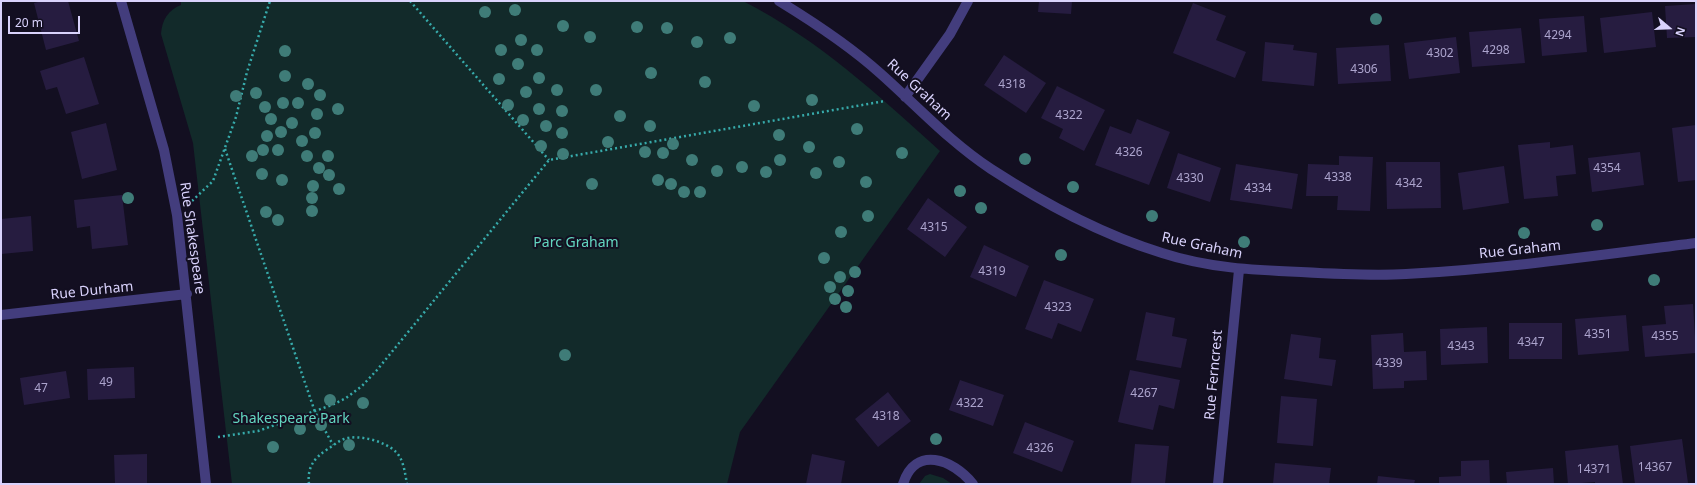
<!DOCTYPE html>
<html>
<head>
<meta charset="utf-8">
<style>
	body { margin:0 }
	#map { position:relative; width:1697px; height:485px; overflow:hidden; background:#130f21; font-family:"Noto Sans",sans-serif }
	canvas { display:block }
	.frame { position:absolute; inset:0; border:2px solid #d9d2fc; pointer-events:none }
	.north { position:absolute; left:1649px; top:8px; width:40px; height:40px; -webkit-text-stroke:3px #130f21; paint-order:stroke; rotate:109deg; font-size:11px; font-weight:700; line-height:16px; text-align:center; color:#d9d2fc }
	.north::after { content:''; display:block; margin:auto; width:14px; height:18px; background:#d9d2fc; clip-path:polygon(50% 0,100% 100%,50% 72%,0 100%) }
	.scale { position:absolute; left:8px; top:16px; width:72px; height:18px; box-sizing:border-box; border:2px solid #d9d2fc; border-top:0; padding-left:5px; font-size:12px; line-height:14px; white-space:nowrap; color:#d9d2fc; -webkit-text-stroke:3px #130f21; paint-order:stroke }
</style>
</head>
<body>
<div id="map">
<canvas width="1697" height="485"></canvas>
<div class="frame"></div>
<div class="north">N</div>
<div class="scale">20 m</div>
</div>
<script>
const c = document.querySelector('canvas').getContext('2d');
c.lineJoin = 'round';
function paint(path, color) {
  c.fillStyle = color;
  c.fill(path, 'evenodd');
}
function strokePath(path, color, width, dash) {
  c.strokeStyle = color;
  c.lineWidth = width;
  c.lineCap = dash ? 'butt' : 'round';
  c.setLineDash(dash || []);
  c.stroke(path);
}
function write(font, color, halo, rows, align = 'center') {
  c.font = font + ' "Noto Sans",sans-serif';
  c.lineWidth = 4;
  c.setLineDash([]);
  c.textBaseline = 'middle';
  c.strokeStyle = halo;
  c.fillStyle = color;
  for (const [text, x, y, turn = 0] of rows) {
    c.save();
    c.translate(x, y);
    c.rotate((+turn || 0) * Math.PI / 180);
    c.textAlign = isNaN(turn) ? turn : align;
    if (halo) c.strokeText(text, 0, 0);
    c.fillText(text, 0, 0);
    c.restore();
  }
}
paint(new Path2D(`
	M181 1H743C819 40 877 94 940 151L740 432 727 484H232L193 143 161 34C162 20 168 10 181 5Z
	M930 474 943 478 952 484H919L925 476Z`), '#122a2a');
paint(new Path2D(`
	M42 1H68L79 41 46 50 34 3Z
	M1039 1H1072L1071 14 1038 12Z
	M1193 3 1226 16 1216 40 1246 52 1235 78 1173 53Z
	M1696 4V37L1667 38 1665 6Z
	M1652 12 1656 47 1604 53 1600 18Z
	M1584 16 1587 52 1542 56 1539 19Z
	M1521 28 1525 63 1472 67 1469 32Z
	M1456 37 1460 73 1409 79 1404 43Z
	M1265 42 1294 45 1293 50 1317 53 1314 86 1262 81Z
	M1389 45 1391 81 1338 84 1336 48Z
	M1004 55 1046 83 1026 113 984 85Z
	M84 57 99 104 66 114 57 87 46 90 40 71Z
	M1057 86 1105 110 1084 151 1059 138 1063 129 1041 118Z
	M1137 119 1170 132 1149 185 1095 165 1110 126 1131 134Z
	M106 123 117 170 82 179 71 132Z
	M1696 125V180L1678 182 1672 128Z
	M1550 142V148L1573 145 1576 174 1556 176 1558 196 1524 199 1518 145Z
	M1640 152 1644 185 1592 192 1588 158Z
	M1178 153 1221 168 1210 202 1167 188Z
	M1339 156 1373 157 1370 211 1337 210 1338 196H1306L1308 164 1339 165Z
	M1386 162H1440L1441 208 1387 209Z
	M1236 164 1298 174 1292 209 1230 200Z
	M1504 166 1509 203 1463 210 1458 173Z
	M122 195 128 245 92 249 90 226 77 228 74 200Z
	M928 198 967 227 945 257 907 229Z
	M31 216 33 251 1 254V219Z
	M984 245 1029 266 1016 297 970 277Z
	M1044 280 1094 299 1081 332 1058 323 1052 339 1025 329Z
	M1693 304 1696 353 1645 357 1642 326 1666 324 1664 306Z
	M1146 312 1175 318 1172 336 1187 339 1181 368 1136 360Z
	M1626 315 1629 351 1578 355 1575 319Z
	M1509 323H1562V359H1509Z
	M1487 327 1488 363 1441 365 1440 329Z
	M1403 333 1404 352 1426 351 1427 380 1404 381V388L1373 389 1371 335Z
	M1291 334 1321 338 1319 358 1336 360 1332 386 1284 379Z
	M134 367 135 398 88 400 87 369Z
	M1130 370 1180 380 1174 409 1159 405 1153 430 1118 422Z
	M66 371 70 398 24 405 20 378Z
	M960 380 1004 395 993 426 949 410Z
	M888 392 911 421 878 447 855 419Z
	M1281 396 1317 399 1313 446 1277 443Z
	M1025 422 1074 441 1062 472 1013 453Z
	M1682 439 1688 483 1635 484 1630 446Z
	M1135 444 1169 446 1165 484H1131Z
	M1618 445 1623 484H1595V482L1568 484 1565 451Z
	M147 454V484H115L114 455Z
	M812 454 845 461 841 484H806Z
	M1489 460 1490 484H1439V477L1461 476V461Z
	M1275 463 1331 468 1329 484H1273Z
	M1553 468 1554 484H1507L1506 472Z
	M1378 476 1415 480 1414 484H1377Z`), '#261c40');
strokePath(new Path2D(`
	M410 1 549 160
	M225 149 315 412 333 445
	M192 201 213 181 236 117 247 72 270 1
	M218 437 258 431 332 405 346 398 362 386 377 370 549 160 885 101
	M309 484C307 467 314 458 328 449 333 446 338 441 344 439 358 434 385 441 396 452 404 460 405 474 407 484`), '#37abab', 2.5, [2, 3]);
strokePath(new Path2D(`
	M121 1 164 150 177 215 206 484
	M779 1C815 23 850 46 881 74 917 106 950 142 991 169 1045 204 1100 234 1162 253 1208 268 1253 270 1301 272 1336 274 1371 276 1406 274 1503 269 1600 255 1696 243
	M905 97 950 34 968 1
	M1 315 187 294
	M903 484C915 445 953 459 973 484
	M1218 484 1239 270`), '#433d7d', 10);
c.fillStyle = '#3f7c78';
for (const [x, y] of [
	[515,10],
	[485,12],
	[1376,19],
	[563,26],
	[637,27],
	[667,28],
	[590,37],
	[730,38],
	[521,40],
	[697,42],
	[501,50],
	[537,50],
	[285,51],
	[518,64],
	[651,73],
	[285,76],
	[539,78],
	[499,79],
	[705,82],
	[308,84],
	[557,90],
	[596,90],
	[526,92],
	[256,93],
	[320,95],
	[236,96],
	[812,100],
	[283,103],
	[298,103],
	[508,105],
	[754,106],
	[265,107],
	[338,109],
	[539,109],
	[562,111],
	[317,114],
	[620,116],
	[271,119],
	[523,120],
	[292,123],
	[546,126],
	[650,126],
	[857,129],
	[281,132],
	[315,133],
	[562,133],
	[779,135],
	[267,136],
	[302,141],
	[608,142],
	[673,144],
	[541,146],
	[809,147],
	[263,150],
	[278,150],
	[645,152],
	[663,153],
	[902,153],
	[563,154],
	[252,156],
	[307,156],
	[328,156],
	[1025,159],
	[692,160],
	[780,160],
	[839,162],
	[742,167],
	[319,168],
	[717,171],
	[766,172],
	[816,173],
	[262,174],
	[329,175],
	[282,180],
	[658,180],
	[866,182],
	[592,184],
	[671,184],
	[313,186],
	[1073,187],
	[339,189],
	[960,191],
	[684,192],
	[700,192],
	[128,198],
	[312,198],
	[981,208],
	[312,211],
	[266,212],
	[868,216],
	[1152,216],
	[278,220],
	[1597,225],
	[841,232],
	[1524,233],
	[1244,242],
	[1061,255],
	[824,258],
	[855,272],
	[840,277],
	[1654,280],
	[830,287],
	[848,291],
	[835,299],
	[846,307],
	[565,355],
	[330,400],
	[363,403],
	[321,425],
	[300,429],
	[936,439],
	[349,445],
	[273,447]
]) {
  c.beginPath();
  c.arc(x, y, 6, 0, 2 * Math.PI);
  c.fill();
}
write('12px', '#aca4cd', null, [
	["4294",1558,36],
	["4298",1496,51],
	["4302",1440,54],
	["4306",1364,70],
	["4318",1012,85],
	["4322",1069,116],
	["4326",1129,153],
	["4354",1607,169],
	["4338",1338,178],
	["4330",1190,179],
	["4342",1409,184],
	["4334",1258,189],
	["4315",934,228],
	["4319",992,272],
	["4323",1058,308],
	["4351",1598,335],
	["4355",1665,337],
	["4347",1531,343],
	["4343",1461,347],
	["4339",1389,364],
	["49",106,383],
	["47",41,389],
	["4267",1144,394],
	["4322",970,404],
	["4318",886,417],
	["4326",1040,449],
	["14367",1655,468],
	["14371",1594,470]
]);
write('14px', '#d9d2fc', '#130f21', [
	["Rue Graham",919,90,43],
	["Rue Shakespeare",192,238,82],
	["Rue Graham",1202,246,12],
	["Rue Graham",1520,250,-6],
	["Rue Durham",92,291,-6],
	["Rue Ferncrest",1214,375,-85]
]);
write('14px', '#63d6c0', '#130f21', [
	["Parc Graham",576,243],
	["Shakespeare Park",291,419]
]);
</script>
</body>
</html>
